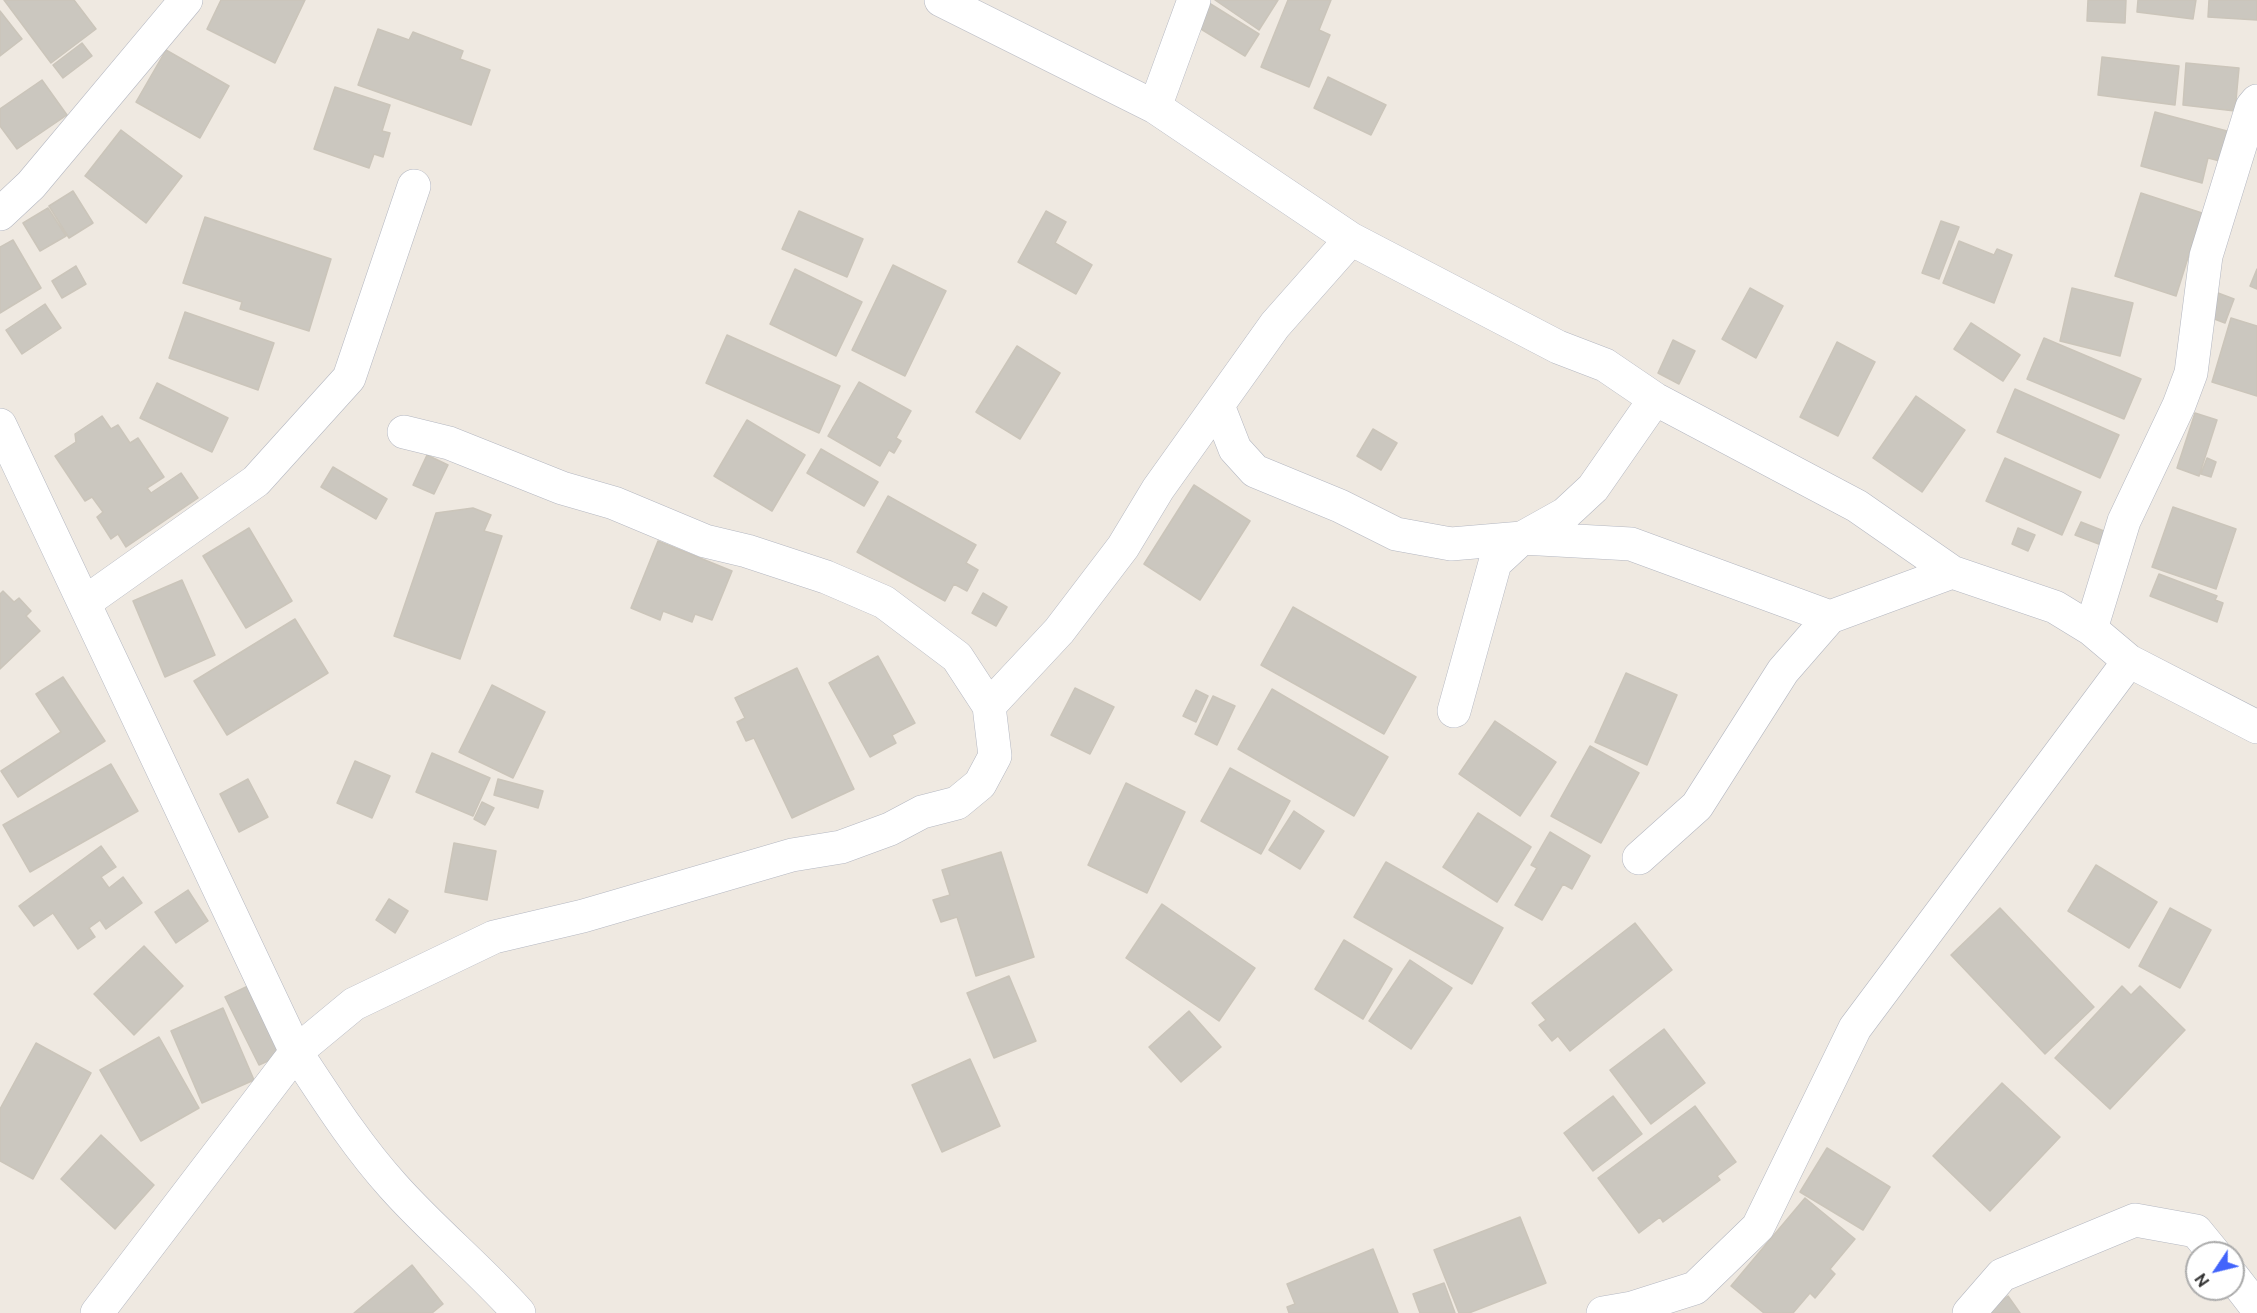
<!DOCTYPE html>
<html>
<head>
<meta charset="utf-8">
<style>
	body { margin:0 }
	#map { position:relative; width:2257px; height:1313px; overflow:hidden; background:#efe9e1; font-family:Ubuntu,sans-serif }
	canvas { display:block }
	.north { position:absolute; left:2185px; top:1241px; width:60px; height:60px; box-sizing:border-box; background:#fff; border:2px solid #ababab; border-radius:50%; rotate:235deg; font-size:16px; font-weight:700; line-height:24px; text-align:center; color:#2e2e2e }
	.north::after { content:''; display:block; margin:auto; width:21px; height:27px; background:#4264fb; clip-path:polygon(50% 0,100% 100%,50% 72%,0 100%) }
</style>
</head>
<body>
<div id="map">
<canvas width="2257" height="1313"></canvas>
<div class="north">N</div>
</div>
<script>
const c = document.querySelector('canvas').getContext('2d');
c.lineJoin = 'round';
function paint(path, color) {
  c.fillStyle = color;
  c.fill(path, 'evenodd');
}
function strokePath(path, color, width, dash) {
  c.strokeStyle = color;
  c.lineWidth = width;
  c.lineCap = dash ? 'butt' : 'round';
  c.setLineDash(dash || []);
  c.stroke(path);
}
const building = new Path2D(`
	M4 0H74L96 29 51 63Z
	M221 0H305L275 63 207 29Z
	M1215 0H1278L1259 30Z
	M1288 0H1331L1319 30 1330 35 1309 87 1261 67Z
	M2088 0H2126L2125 23 2087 21Z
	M2138 0H2196L2193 19 2137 12Z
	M2209 0H2257V20L2208 17Z
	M1209 3 1259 34 1245 56 1196 26Z
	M0 11 22 39 0 56Z
	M378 29 409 40 413 32 463 51 460 59 490 70 471 125 358 85Z
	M82 43 92 56 63 78 53 65Z
	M166 50 229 86 200 138 136 102Z
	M2102 57 2179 66 2175 105 2098 95Z
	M2186 63 2239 68 2235 111 2183 105Z
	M1328 77 1386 105 1371 135 1314 108Z
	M42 80 67 115 17 149 0 126V109Z
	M335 87 390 105 382 131 390 133 383 157 374 154 369 168 314 149Z
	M2155 112 2227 131 2220 161 2208 158 2202 183 2141 166Z
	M121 130 182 176 146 223 85 176Z
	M73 191 93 223 69 238 49 206Z
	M2141 193 2202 213 2176 296 2115 276Z
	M48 208 66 236 40 251 23 223Z
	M799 211 863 239 847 277 782 249Z
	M1046 211 1066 222 1055 243 1092 265 1076 294 1018 262Z
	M205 217 331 259 309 331 240 309 242 302 183 283Z
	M1941 221 1959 227 1939 279 1922 273Z
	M13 240 41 288 0 313V247Z
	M1959 241 1994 255 1997 249 2012 255 1994 303 1943 283Z
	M893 265 946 291 905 376 852 350Z
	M76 266 86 284 62 298 52 281Z
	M795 269 862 302 836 356 770 324Z
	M2257 269V289L2250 286Z
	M1750 288 1783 306 1756 358 1722 339Z
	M2072 288 2133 303 2120 356 2060 341Z
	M2218 293 2234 299 2225 323 2209 317Z
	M45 304 61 328 22 354 6 330Z
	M185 312 274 343 258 390 169 358Z
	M2231 318 2257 326V396L2212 382Z
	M1971 323 2020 355 2003 381 1954 349Z
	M727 335 840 386 819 433 706 383Z
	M2044 338 2141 379 2124 419 2027 379Z
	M1673 340 1695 351 1679 384 1658 373Z
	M1837 342 1875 362 1838 436 1800 417Z
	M1017 346 1060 373 1020 439 976 412Z
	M859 382 911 411 896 438 901 441 894 453 889 450 880 466 828 436Z
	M157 383 228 418 212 452 140 418Z
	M2015 389 2119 435 2100 478 1997 432Z
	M1916 396 1965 430 1922 492 1873 458Z
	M2195 413 2217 420 2199 476 2177 468Z
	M102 416 111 429 118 425 130 443 138 438 164 477 147 488 151 493 181 473 198 498 126 547 118 534 111 539 97 517 103 512 92 497 85 501 55 456 76 442 75 434Z
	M747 420 805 455 772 511 714 476Z
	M1373 429 1397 443 1381 470 1357 456Z
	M821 449 878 482 864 506 807 473Z
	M427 455 448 465 434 494 413 485Z
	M2005 458 2081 492 2062 535 1986 501Z
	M2207 458 2216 462 2211 477 2201 474Z
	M333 467 387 499 376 519 321 487Z
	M1194 485 1250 521 1200 600 1144 564Z
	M888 496 976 545 966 563 978 570 967 591 954 584 945 601 857 552Z
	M2173 507 2236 529 2216 589 2152 567Z
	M473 508 491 515 484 531 502 536 460 659 394 636 436 513Z
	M2081 522 2109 533 2104 546 2075 535Z
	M249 528 292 601 246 628 203 556Z
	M2018 528 2035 535 2028 551 2012 544Z
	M658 541 732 571 712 620 695 614 692 622 663 611 660 620 631 608Z
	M2159 574 2217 596 2215 600 2223 603 2217 622 2150 596Z
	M182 580 215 655 165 677 133 601Z
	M3 591 14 602 19 598 31 611 26 616 40 631 0 669V594Z
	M983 593 1007 607 996 626 972 613Z
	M1293 607 1416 677 1384 734 1261 665Z
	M295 619 328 673 227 735 194 681Z
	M878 656 915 723 892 735 896 743 870 757 829 683Z
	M797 668 854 789 792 818 754 738 746 741 737 722 745 718 735 698Z
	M1626 673 1677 695 1647 765 1595 742Z
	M63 677 105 741 18 797 1 771 61 732 36 694Z
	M492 685 545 712 513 778 459 752Z
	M1075 688 1114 707 1090 754 1051 735Z
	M1272 689 1388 757 1354 816 1238 749Z
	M1196 690 1208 696 1196 722 1183 716Z
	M1213 696 1235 706 1217 745 1195 734Z
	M1495 721 1556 762 1520 816 1459 774Z
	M1590 746 1639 773 1601 843 1551 816Z
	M432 753 490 778 473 816 416 792Z
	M355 761 390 776 372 818 337 803Z
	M111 764 138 811 30 872 3 825Z
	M1230 768 1290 801 1261 854 1201 821Z
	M248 779 268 817 239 832 220 794Z
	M498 779 543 791 538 808 494 795Z
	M1126 783 1185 812 1147 893 1088 865Z
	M482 802 494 808 485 825 474 819Z
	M1294 811 1324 831 1300 869 1269 850Z
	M1478 813 1531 847 1497 902 1443 867Z
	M1550 832 1590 856 1572 889 1563 884 1542 920 1515 905 1537 868 1531 865Z
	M454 843 496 851 487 900 445 892Z
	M101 846 116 867 101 877 109 888 123 877 142 903 106 929 100 920 89 928 95 937 78 949 53 913 34 926 19 906Z
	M1001 852 1034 957 976 976 957 917 941 922 933 900 950 895 942 870Z
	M1386 862 1503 928 1472 984 1354 917Z
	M2096 865 2157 902 2129 948 2068 911Z
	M188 890 208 921 176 943 155 912Z
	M389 899 408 911 395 933 376 920Z
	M1162 904 1255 968 1219 1021 1126 958Z
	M2000 908 2094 1007 2045 1054 1951 955Z
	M2170 908 2211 930 2180 988 2139 966Z
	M1635 923 1672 970 1570 1051 1558 1036 1552 1041 1539 1025 1546 1020 1532 1003Z
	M1344 940 1392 969 1363 1019 1315 989Z
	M144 946 183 986 134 1035 94 994Z
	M1410 960 1452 988 1411 1049 1369 1021Z
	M1009 976 1036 1041 994 1058 967 993Z
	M248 986 281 1055 259 1065 225 997Z
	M2122 986 2131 995 2140 986 2185 1030 2110 1109 2055 1058Z
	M223 1008 254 1080 202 1103 171 1031Z
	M1189 1011 1221 1047 1181 1082 1149 1047Z
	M1664 1029 1705 1083 1651 1124 1610 1070Z
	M159 1037 199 1108 141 1141 100 1070Z
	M36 1043 91 1073 33 1179 0 1161V1109Z
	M970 1059 1000 1126 942 1152 912 1085Z
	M2002 1083 2060 1137 1990 1211 1933 1156Z
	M1613 1096 1642 1134 1593 1171 1564 1133Z
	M1695 1106 1736 1162 1717 1176 1720 1180 1663 1222 1660 1217 1639 1233 1598 1178Z
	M101 1135 154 1185 115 1229 61 1179Z
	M1827 1148 1890 1187 1863 1230 1800 1192Z
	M1805 1198 1855 1239 1830 1269 1835 1274 1815 1298 1810 1293 1793 1313H1764L1731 1286Z
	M1520 1217 1546 1283 1469 1313H1459L1434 1250Z
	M1373 1249 1398 1313H1289L1287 1307 1295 1304 1287 1284Z
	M412 1265 443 1304 432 1313H354Z
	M1444 1283 1455 1313H1420L1413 1294Z
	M2008 1296 2020 1313H1986Z`);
paint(building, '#cbc7bf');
strokePath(building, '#cbc5ba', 1.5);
const minor = new Path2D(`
	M941 0 1155 107 1351 239 1558 347 1605 365 1655 399 1857 506 1952 572 2055 607 2091 629 2129 661 2257 727
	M1155 107 1194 0
	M0 214 31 185 186 0
	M1219 408 1235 449 1255 471 1340 506 1396 534 1451 544 1522 538 1631 544 1830 617
	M0 425 296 1052C327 1099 356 1145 393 1186 433 1231 479 1268 519 1313
	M84 603 256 481 349 378 414 186
	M2091 629 2124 521 2179 405 2191 373 2206 256 2252 107 2257 101
	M989 706 1059 631 1123 547 1158 489 1275 325 1351 239
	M1454 711 1495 563 1522 538 1565 514 1593 488 1655 399
	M1639 858 1697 806 1783 671 1830 617 1952 572
	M2233 1277 2257 1308
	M97 1313 296 1052 354 1004 494 937 583 916 792 855 841 847 890 829 922 812 957 803 980 784 995 756 989 706 957 657 884 602 826 577 747 551 705 541 614 503 562 488 449 443 404 432
	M1603 1313 1632 1308 1695 1288 1758 1227 1855 1028 2129 661
	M1969 1313 2002 1275 2135 1220 2196 1231 2214 1253`);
strokePath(minor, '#b4b7c1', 34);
strokePath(minor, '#fff', 33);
</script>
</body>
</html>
